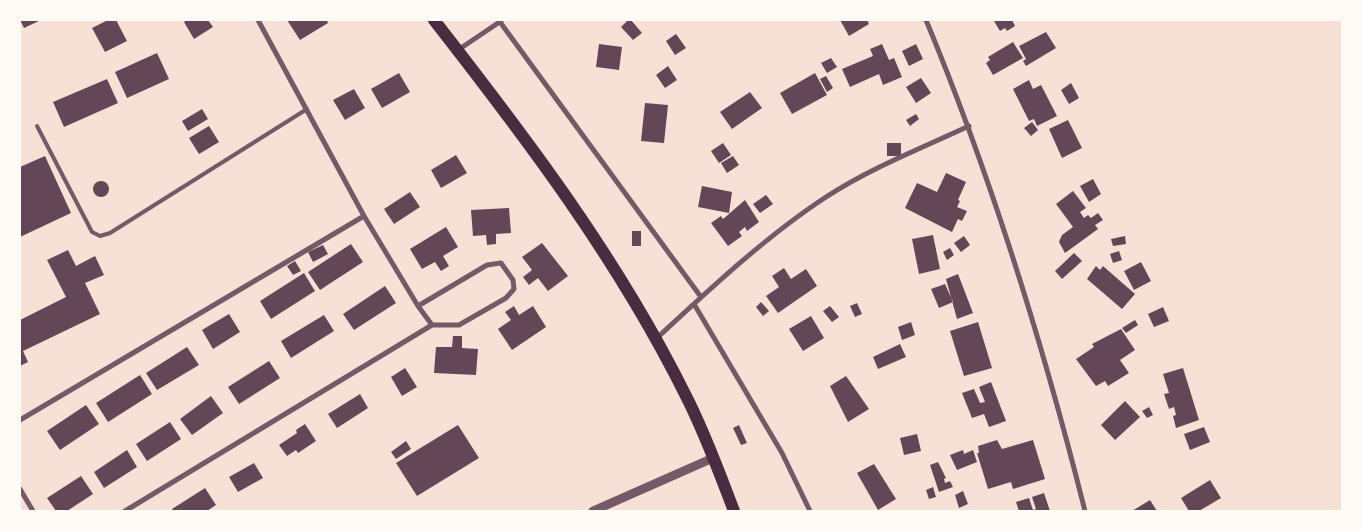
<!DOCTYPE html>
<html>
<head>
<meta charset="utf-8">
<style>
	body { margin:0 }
	#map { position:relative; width:1362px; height:531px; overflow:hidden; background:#f7e1d7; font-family:"Open Sans",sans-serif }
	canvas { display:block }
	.frame { position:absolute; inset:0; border:21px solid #fffaf5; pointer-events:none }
</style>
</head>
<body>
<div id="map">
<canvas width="1362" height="531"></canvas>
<div class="frame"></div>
</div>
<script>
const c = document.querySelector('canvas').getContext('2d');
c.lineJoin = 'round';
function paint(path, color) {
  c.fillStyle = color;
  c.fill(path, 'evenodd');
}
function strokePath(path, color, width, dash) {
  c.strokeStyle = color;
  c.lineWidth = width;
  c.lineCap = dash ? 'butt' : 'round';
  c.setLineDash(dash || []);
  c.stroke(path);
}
paint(new Path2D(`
	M20 20H41L24 28Z
	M108 20H116L127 41 105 52 92 28Z
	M187 20H208L213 27 194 39 184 22Z
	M287 20H327L328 23 300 40Z
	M628 20H631L642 33 633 40 621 27Z
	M840 20H867L869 24 849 36Z
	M996 20H1012L1015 26 1007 31 1005 28 1000 31 994 21Z
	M1046 32 1056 48 1026 66 1023 61 1026 59 1019 46Z
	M676 34 686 48 675 55 666 41Z
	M1013 42 1023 58 993 75 986 63 990 60 988 57Z
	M599 44 622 47 619 70 596 67Z
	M882 44 889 60 894 58 902 77 883 85 879 74 850 87 842 69 873 56 870 49Z
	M916 44 923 59 909 66 902 51Z
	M157 53 169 79 127 98 115 72Z
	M831 58 837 67 827 73 821 63Z
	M668 66 677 80 665 88 656 75Z
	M399 73 410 92 382 108 371 89Z
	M815 73 827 95 792 114 780 93Z
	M826 76 833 88 827 92 820 79Z
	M921 78 931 93 916 103 906 87Z
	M107 79 118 103 64 127 53 102Z
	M1029 80 1033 89 1041 85 1057 116 1037 126 1034 119 1029 121 1013 89Z
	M1071 83 1079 98 1069 104 1061 90Z
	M354 89 365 108 345 120 333 100Z
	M750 92 762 108 732 129 720 112Z
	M645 103 668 105 664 143 641 141Z
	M202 109 208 119 188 131 182 121Z
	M916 114 919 119 910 126 906 120Z
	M1068 120 1082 148 1062 158 1049 129Z
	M1032 122 1038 130 1031 136 1024 128Z
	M209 126 219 142 199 154 189 138Z
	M723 143 731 155 719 163 711 151Z
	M887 143H901V156H887Z
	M456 155 467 173 441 188 431 170Z
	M45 156 71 213 20 237V167Z
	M733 156 739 165 727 173 721 163Z
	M946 173 966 182 958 200 960 201 957 207 967 211 962 221 958 219 952 232 905 208 917 183 937 192Z
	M1093 179 1101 194 1089 202 1080 186Z
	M93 189a8 8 0 1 1 16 0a8 8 0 1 1-16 0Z
	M702 186 732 192 729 213 698 207Z
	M1073 191 1086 208 1080 212 1084 218 1088 215 1091 218 1098 213 1103 220 1095 225 1098 229 1065 253 1059 242 1062 235 1073 227 1056 204Z
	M410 192 420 207 394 224 384 209Z
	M766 195 773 204 760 213 753 204Z
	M745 200 759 222 747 231 745 227 739 232 742 236 728 246 711 223 721 216 723 219Z
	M509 208 511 233 496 234V244L487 245 486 235 473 236 471 210Z
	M446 227 458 247 443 256 449 266 441 271 435 262 422 269 410 249Z
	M632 231H641V246H632Z
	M933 235 940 269 919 274 912 239Z
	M964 236 970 245 961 252 954 243Z
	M1125 236 1126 244 1113 246 1111 239Z
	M542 243 568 276 548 291 538 278 529 285 523 277 532 270 522 257Z
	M351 244 363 262 320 290 308 272Z
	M323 245 328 254 313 262 308 252Z
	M950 248 954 255 947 260 943 252Z
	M68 250 76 266 95 256 104 275 85 283 100 314 23 351 28 362 20 366V320L66 297 47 260Z
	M1119 251 1122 260 1113 263 1110 254Z
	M1074 253 1082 261 1062 279 1055 271Z
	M295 261 301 271 293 275 287 266Z
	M1141 262 1151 281 1134 290 1124 271Z
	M1096 266 1100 270 1103 266 1135 294 1122 309 1087 279Z
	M784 268 791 279 806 269 817 286 778 313 766 296 779 287 772 276Z
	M304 273 315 291 271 319 260 301Z
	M958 274 973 313 957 319 946 279Z
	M945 284 953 302 939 308 931 289Z
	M385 286 396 303 354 330 343 314Z
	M761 302 769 311 763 316 756 307Z
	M857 303 862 314 855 317 850 306Z
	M514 306 519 315 533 306 546 327 512 350 498 329 511 320 505 312Z
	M830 306 839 317 832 322 823 311Z
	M1163 307 1169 321 1154 327 1148 314Z
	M229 314 240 332 213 349 202 330Z
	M324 315 334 331 291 358 281 341Z
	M811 316 824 338 803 351 789 329Z
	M1135 320 1138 325 1126 333 1122 328Z
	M911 322 915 335 902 340 898 327Z
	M978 322 992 368 964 376 950 331Z
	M1121 329 1135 350 1120 360 1129 373 1108 386 1105 381 1096 386 1076 359 1094 347 1092 344Z
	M453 336H462V348L478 349 476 375 434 373 436 347H452Z
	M900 344 906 357 878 369 873 357Z
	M187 347 199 365 157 390 146 373Z
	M269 361 280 378 239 404 228 387Z
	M405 368 417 387 402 396 391 377Z
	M1183 368 1199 420 1176 428 1173 416 1176 415 1174 407 1169 409 1164 394 1169 393 1163 374Z
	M140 375 152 394 108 422 96 403Z
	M846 376 869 409 848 422 830 386Z
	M991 382 1006 421 989 427 984 414 972 418 962 393 974 389 980 403 985 402 979 387Z
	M360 394 368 408 337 428 328 414Z
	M211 396 223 413 192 435 180 419Z
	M1125 401 1140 417 1115 440 1101 425Z
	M86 405 99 424 60 450 47 431Z
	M1149 407 1153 415 1147 418 1142 411Z
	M170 422 181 439 147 461 136 444Z
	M305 424 316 441 298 453 296 450 287 456 279 445 297 433 296 430Z
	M458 425 479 458 417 496 396 463Z
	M739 425 747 443 741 445 733 428Z
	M1204 427 1210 442 1190 450 1184 434Z
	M917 434 921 451 904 455 900 438Z
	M997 440 1002 449 1033 440 1045 479 1013 489 1011 482 988 489 977 453H979L978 446Z
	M406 441 411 449 396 459 391 452Z
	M127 450 137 467 104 488 94 472Z
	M963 450 964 454 973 450 977 462 957 470 950 455Z
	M938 462 946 478 944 479 945 483 950 481 953 487 939 492 930 465Z
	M254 463 263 478 238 492 229 477Z
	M874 464 896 499 878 510 857 473Z
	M81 476 93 494 67 511H56L47 498Z
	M1210 480 1221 498 1199 511H1189L1181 498Z
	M933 487 936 497 929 499 926 490Z
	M205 488 216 505 207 511H174L172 509Z
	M963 491 968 504 959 508 955 495Z
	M1044 493 1050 511H1019L1016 502 1029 498 1033 510 1036 509 1032 497Z
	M1150 500 1157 511H1132Z`), '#644757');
strokePath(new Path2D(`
	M37 126 92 232 100 236 110 233 307 109`), '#755966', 4);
strokePath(new Path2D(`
	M258 20 364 216 418 306 432 325
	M926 20C992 179 1043 344 1085 511
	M500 22 701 297
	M458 50 501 21
	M694 304 782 453 810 511
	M657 338C710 289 765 237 826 197 870 168 922 148 969 126
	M20 420 364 216
	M20 489 33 511
	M125 511 432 325H459L506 298 514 289 513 280 501 263 487 265 418 306`), '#755966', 5);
strokePath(new Path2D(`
	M593 511 713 458`), '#755966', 9);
strokePath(new Path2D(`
	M434 20C527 139 618 259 686 396 705 433 719 472 734 511`), '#4a2c40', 12);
</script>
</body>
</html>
